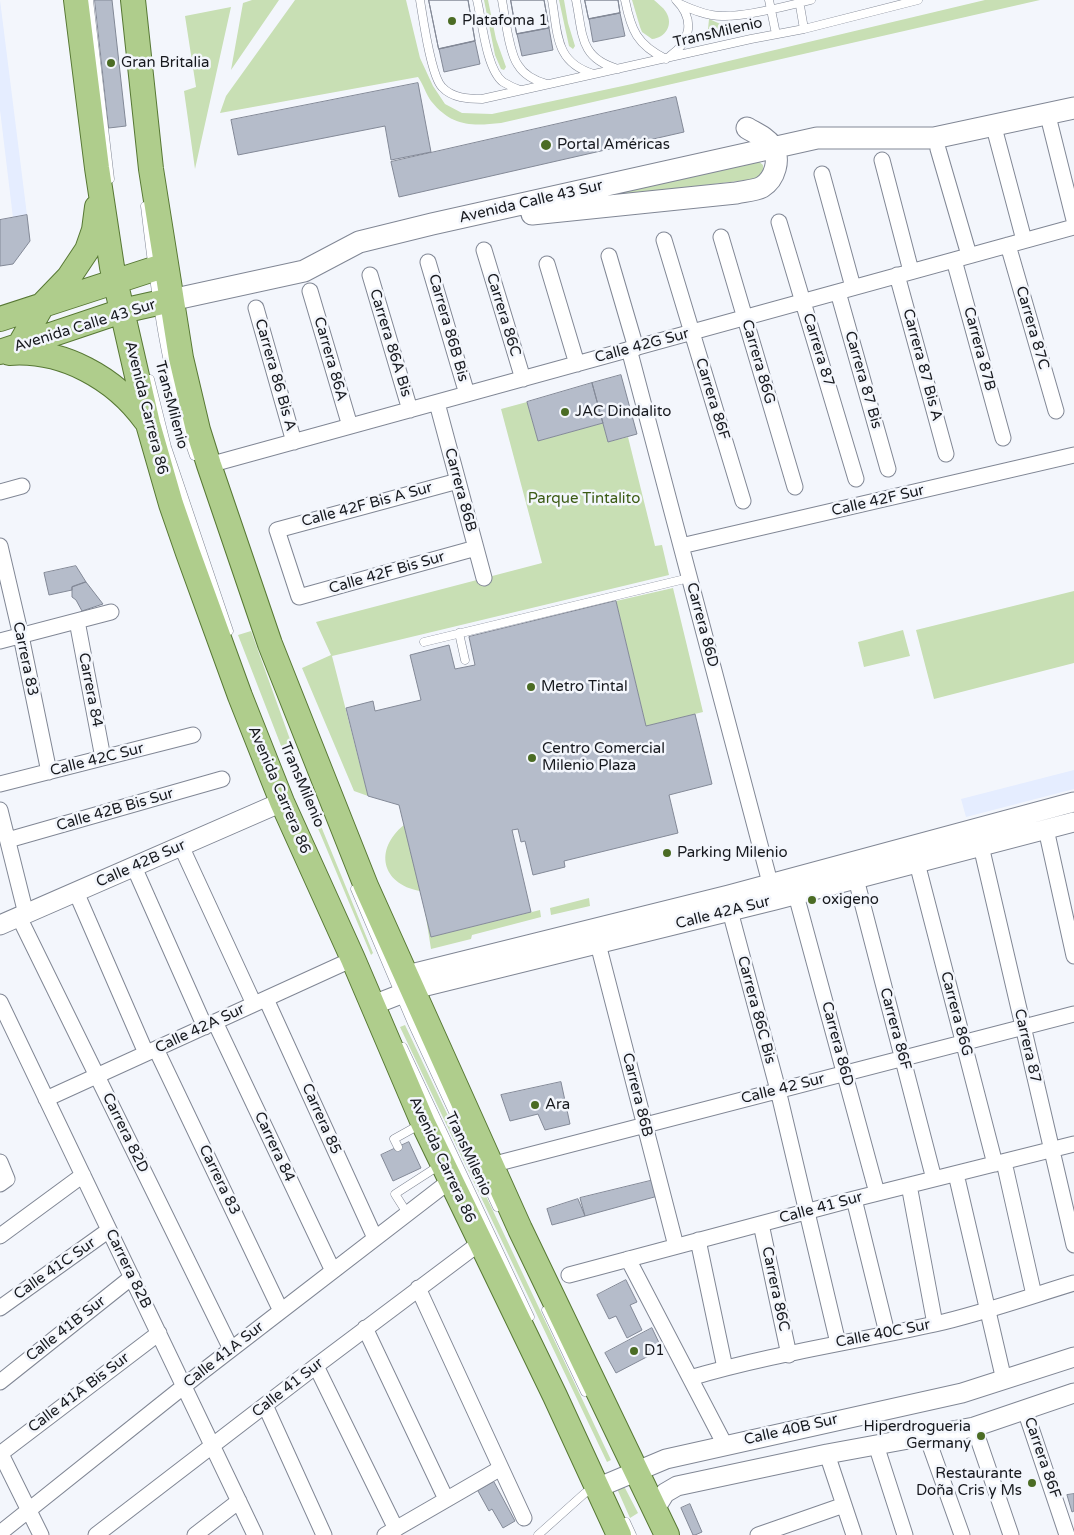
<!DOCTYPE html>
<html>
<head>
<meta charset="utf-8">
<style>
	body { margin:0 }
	canvas { display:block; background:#f3f6fc }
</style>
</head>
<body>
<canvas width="1074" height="1535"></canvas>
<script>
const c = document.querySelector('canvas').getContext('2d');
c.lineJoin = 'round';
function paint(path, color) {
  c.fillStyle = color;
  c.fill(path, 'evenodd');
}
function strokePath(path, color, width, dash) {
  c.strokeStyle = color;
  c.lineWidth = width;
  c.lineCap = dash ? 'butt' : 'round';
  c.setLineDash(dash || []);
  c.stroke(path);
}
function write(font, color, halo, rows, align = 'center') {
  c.font = font + ' "Varela Round",sans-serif';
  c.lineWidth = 5;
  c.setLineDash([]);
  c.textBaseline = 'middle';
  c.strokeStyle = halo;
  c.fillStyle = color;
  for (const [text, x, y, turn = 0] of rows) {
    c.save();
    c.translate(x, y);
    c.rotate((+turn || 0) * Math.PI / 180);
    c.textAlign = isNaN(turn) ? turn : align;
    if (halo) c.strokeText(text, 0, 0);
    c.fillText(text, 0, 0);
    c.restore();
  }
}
paint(new Path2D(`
	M0 0 27 215 13 218 0 110Z
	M1074 770V789L966 817 961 799Z`), '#e5edff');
paint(new Path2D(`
	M252 0H279L231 70 243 3Z
	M295 0H406L420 58 433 86 445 104 462 113 492 114 632 84 985 0H1040L501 123C472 126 452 127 431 101 426 94 423 84 418 77L220 113 226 96Z
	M484 0H488L496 39 506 67 504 70 501 69 495 55Z
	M559 0H564L568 23 575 46 573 49 569 46Z
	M632 0H654C658 4 663 7 666 12 674 25 665 38 652 39L642 32 640 27Z
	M231 7 195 169 184 91 196 87 185 16Z
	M709 19 725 26 744 31 707 40Z
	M757 160 763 165C764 172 761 175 755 179L592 199Z
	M527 402 538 441 603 423 608 442 628 437 655 546 662 545 669 575 332 656 368 796 354 791 302 668 331 655 316 622 542 563 501 409Z
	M673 588 703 712 646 726 616 601Z
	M1074 591V663L934 699 916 630Z
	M903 630 910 656 864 667 858 642Z
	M251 631 323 831 373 953 371 955 320 833 292 774 238 635Z
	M404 825 420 891C381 884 374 849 404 825Z
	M589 898 590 906 551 915 550 908Z
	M540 910 541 917 472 935 471 939 431 949 425 911 431 937Z
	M405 1025 611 1460 607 1462 400 1027Z
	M623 1486 625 1488 638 1513 630 1518 618 1491V1488Z`), '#c8dfb4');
const building = new Path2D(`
	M95 0H112L126 126 109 128Z
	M429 0H468L475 41 439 49Z
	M429 0H468L475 41 439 49Z
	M511 0H544L549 28 517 34Z
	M511 0H544L549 28 517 34Z
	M585 0H618L620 13 589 19Z
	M585 0H618L620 13 589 19Z
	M620 13 625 36 593 42 589 19Z
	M549 28 553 50 522 56 517 34Z
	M475 41 480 64 444 72 439 49Z
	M418 83 431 152 391 160 385 126 238 155 231 120Z
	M676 97 684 132 399 197 391 162Z
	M27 215 30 241 13 264 0 266V220Z
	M621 375 637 434 608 442 592 383Z
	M592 383 603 423 538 441 527 402Z
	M76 566 86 582 72 587V590L49 595 44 573Z
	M86 582 103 604 82 611 76 600 72 597V587Z
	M616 601 646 726 695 714 712 784 669 795 678 833 564 861 565 867 533 875 525 841 521 842 518 829 512 830 531 912 431 937 399 805 368 796 346 708 373 701 375 711 421 700 410 655 449 645 455 669 475 665 469 637Z
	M561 1082 570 1124 545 1130 538 1114 510 1121 501 1095Z
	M409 1142 421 1168 393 1181 381 1155Z
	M654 1180 658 1196 585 1216 580 1198Z
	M578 1199 585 1216 552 1225 547 1209Z
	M626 1280 637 1302 630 1305 642 1330 627 1338 616 1316 609 1319 597 1295Z
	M652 1328 662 1349 616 1373 605 1353Z
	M494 1482 515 1521 503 1528 492 1509 489 1511 478 1491Z
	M1074 1494V1511L1072 1512 1067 1495Z
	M690 1504 702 1532 695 1535H693L681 1508Z`);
paint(building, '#b5bcca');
strokePath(building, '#838997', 1);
const service = new Path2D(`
	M89 0 110 179
	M420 0C423 18 431 76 442 87 452 98 468 99 482 99L751 39 804 29 918 0
	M477 0C482 20 486 69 503 82 508 85 514 88 520 90
	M502 0C505 16 509 53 518 65 524 75 536 81 547 84
	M552 0C558 34 555 63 594 74
	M576 0C583 34 579 58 618 69
	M625 0C631 30 637 45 666 59
	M769 0 776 34
	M799 0 804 29
	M680 4C693 10 707 16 722 16 745 17 788 6 811 0
	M670 56C691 41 695 19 676 0
	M145 206C155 290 165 376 194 456
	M150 379 167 447 229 631
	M459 633 465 660
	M424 642 689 578
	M355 889 411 1021 497 1207
	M403 1047 530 1317
	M398 1147 394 1139 421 1124
	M407 1213 395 1194 440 1165
	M546 1310 585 1392
	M626 1522 632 1535
	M538 1535 585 1493 594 1489`);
const minor = new Path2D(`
	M1050 124 1074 220
	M996 135 1024 240
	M938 149 969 255
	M882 160 911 271
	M822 174 853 287
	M779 222 856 479
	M721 237 795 487
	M664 240 743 501
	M1008 245 1056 411
	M484 250 523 379
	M609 256 636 348
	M954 260 1003 438
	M428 262 467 394
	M547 264 577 364
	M370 275 410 410
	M897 275 946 454
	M310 291 350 426
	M838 292 888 469
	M256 308 294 442
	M629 349 773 894
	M437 403 484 578
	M209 465 1074 227
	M458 481 277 530 299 597 476 548
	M0 492 22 486
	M0 546 21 636 49 772
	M681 546 1074 455
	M77 621 103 758
	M0 641 111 612
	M0 784 193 735
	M0 810 26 914
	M1046 829 1074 956
	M8 840 222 779
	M181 846 254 1004
	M981 846 1074 1245
	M917 863 995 1164
	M134 867 205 1027
	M856 879 934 1179
	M76 892 146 1053
	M796 895 877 1193
	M730 911 778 1090 838 1343
	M19 917 231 1349
	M598 944 676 1246
	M266 999 375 1238
	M0 1002 255 1535
	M215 1022 333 1271
	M156 1049 281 1311
	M46 1099 353 959
	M0 1162 7 1179 0 1184
	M1004 1162 1034 1295
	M491 1165 1074 1014
	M956 1174 1004 1380
	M909 1185 935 1324
	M854 1199 887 1333
	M761 1224 789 1355
	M0 1236 83 1175
	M698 1240 725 1368
	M628 1259 725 1445
	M569 1275 854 1199 1074 1144
	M418 1288 524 1518
	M0 1308 109 1230
	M365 1328 446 1499
	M316 1366 396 1529
	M690 1378C771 1354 854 1342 935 1324 983 1313 1028 1297 1074 1283
	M0 1382 132 1277
	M265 1405 324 1535
	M1025 1410 1067 1535
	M974 1427 1011 1535
	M927 1437 962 1535
	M876 1445 905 1535
	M0 1452 41 1535
	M0 1454 159 1333
	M827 1454 854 1535
	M0 1533 198 1375 451 1180
	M96 1535 316 1366 481 1242
	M195 1535 239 1501
	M385 1535 501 1468
	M758 1535 844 1505`);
const tertiary = new Path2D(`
	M0 925 282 802
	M407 975 729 895 1074 802
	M373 1005 414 989 775 900 1074 822
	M597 1488 666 1459 962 1393 1074 1357
	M655 1509 665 1493 677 1486 827 1454 974 1427 1074 1393`);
const secondary = new Path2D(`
	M532 214 736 193C744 191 754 191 762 187 775 179 781 159 772 146 766 137 755 133 747 128
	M171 300 304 271 359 242 432 224 817 138H934L1074 108`);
const primary = new Path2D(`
	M76 0 97 168 112 267 148 424 171 504 188 553 240 696 282 802 353 959 423 1123 555 1396 619 1535
	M133 0 151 169 181 358 198 430 209 465 270 644 366 886 520 1229 667 1535
	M0 319 166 265
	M19 346 43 304 69 277 87 250 94 230 97 207
	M0 352 122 311 171 300
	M9 353C63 349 115 378 146 421`);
strokePath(service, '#818795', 9);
strokePath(minor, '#818795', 17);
strokePath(tertiary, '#818795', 21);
strokePath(secondary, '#818795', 23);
strokePath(primary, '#577834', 26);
strokePath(service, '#fff', 8);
strokePath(minor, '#fff', 15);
strokePath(tertiary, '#fff', 19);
strokePath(secondary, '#fff', 21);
strokePath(primary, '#afcd8c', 24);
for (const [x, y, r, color] of [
	[452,21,5,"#4b6c24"],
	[111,63,5,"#4b6c24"],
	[546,145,6,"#4b6c24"],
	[565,412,5,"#4b6c24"],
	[531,687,5,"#4b6c24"],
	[532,758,5,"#4b6c24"],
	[667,853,5,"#4b6c24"],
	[812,900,5,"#4b6c24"],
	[535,1105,5,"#4b6c24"],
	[634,1351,5,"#4b6c24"],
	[981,1436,5,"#4b6c24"],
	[1032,1483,5,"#4b6c24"]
]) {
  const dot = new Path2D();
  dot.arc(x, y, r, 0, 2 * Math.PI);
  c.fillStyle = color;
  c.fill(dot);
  strokePath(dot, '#f3f6fc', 2);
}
write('15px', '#17191e', '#f3f6fc', [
	["Platafoma 1",462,21],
	["Gran Britalia",121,63],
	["Portal Américas",557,145],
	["JAC Dindalito",575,412],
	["Metro Tintal",541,687],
	["Centro Comercial",542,749],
	["Milenio Plaza",542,766],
	["Parking Milenio",677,853],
	["oxigeno",822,900],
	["Ara",545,1105],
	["D1",644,1351],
	["Hiperdrogueria",971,1427,"right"],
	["Germany",971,1444,"right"],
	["Restaurante",1022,1474,"right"],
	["Doña Cris y Ms",1022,1491,"right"]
], 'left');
write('15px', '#17191e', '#f3f6fc', [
	["TransMilenio",718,33,-13],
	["Avenida Calle 43 Sur",531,202,-13],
	["Carrera 86C",503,315,73],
	["Avenida Calle 43 Sur",85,326,-17],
	["Carrera 86B Bis",448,328,74],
	["Carrera 87C",1032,328,74],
	["Carrera 86A Bis",390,343,73],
	["Calle 42G Sur",642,346,-15],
	["Carrera 87B",979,349,75],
	["Carrera 87",818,350,73],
	["Carrera 86A",330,359,74],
	["Carrera 86G",758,362,74],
	["Carrera 87 Bis A",922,365,75],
	["Carrera 86 Bis A",275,375,74],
	["Carrera 87 Bis",863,380,74],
	["Carrera 86F",712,399,73],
	["TransMilenio",171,405,75],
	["Avenida Carrera 86",146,408,76],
	["Carrera 86B",460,490,75],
	["Calle 42F Sur",878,501,-13],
	["Calle 42F Bis A Sur",367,505,-15],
	["Calle 42F Bis Sur",387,573,-16],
	["Carrera 86D",702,625,75],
	["Carrera 83",25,659,78],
	["Carrera 84",90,690,79],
	["Calle 42C Sur",97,760,-14],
	["TransMilenio",302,785,67],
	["Avenida Carrera 86",279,790,67],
	["Calle 42B Bis Sur",115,810,-16],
	["Calle 42B Sur",141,864,-24],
	["Calle 42A Sur",723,913,-14],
	["Carrera 86C Bis",756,1010,75],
	["Carrera 86G",956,1014,75],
	["Calle 42A Sur",200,1029,-25],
	["Carrera 86F",895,1029,75],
	["Carrera 86D",837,1044,75],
	["Carrera 87",1027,1046,77],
	["Calle 42 Sur",783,1089,-14],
	["Carrera 86B",637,1095,76],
	["Carrera 85",321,1119,66],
	["Carrera 82D",125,1133,64],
	["Carrera 84",274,1147,65],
	["TransMilenio",468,1154,65],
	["Avenida Carrera 86",442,1160,65],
	["Carrera 83",219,1180,64],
	["Calle 41 Sur",821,1208,-15],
	["Calle 41C Sur",55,1269,-35],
	["Carrera 82B",128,1269,64],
	["Carrera 86C",775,1289,78],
	["Calle 41B Sur",66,1329,-38],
	["Calle 40C Sur",883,1334,-11],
	["Calle 41A Sur",224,1355,-38],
	["Calle 41 Sur",288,1388,-38],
	["Calle 41A Bis Sur",79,1393,-37],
	["Calle 40B Sur",791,1430,-13],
	["Carrera 86F",1042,1458,71]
]);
write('15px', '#3b5b14', '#f3f6fc', [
	["Parque Tintalito",584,499]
]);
</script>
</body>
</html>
